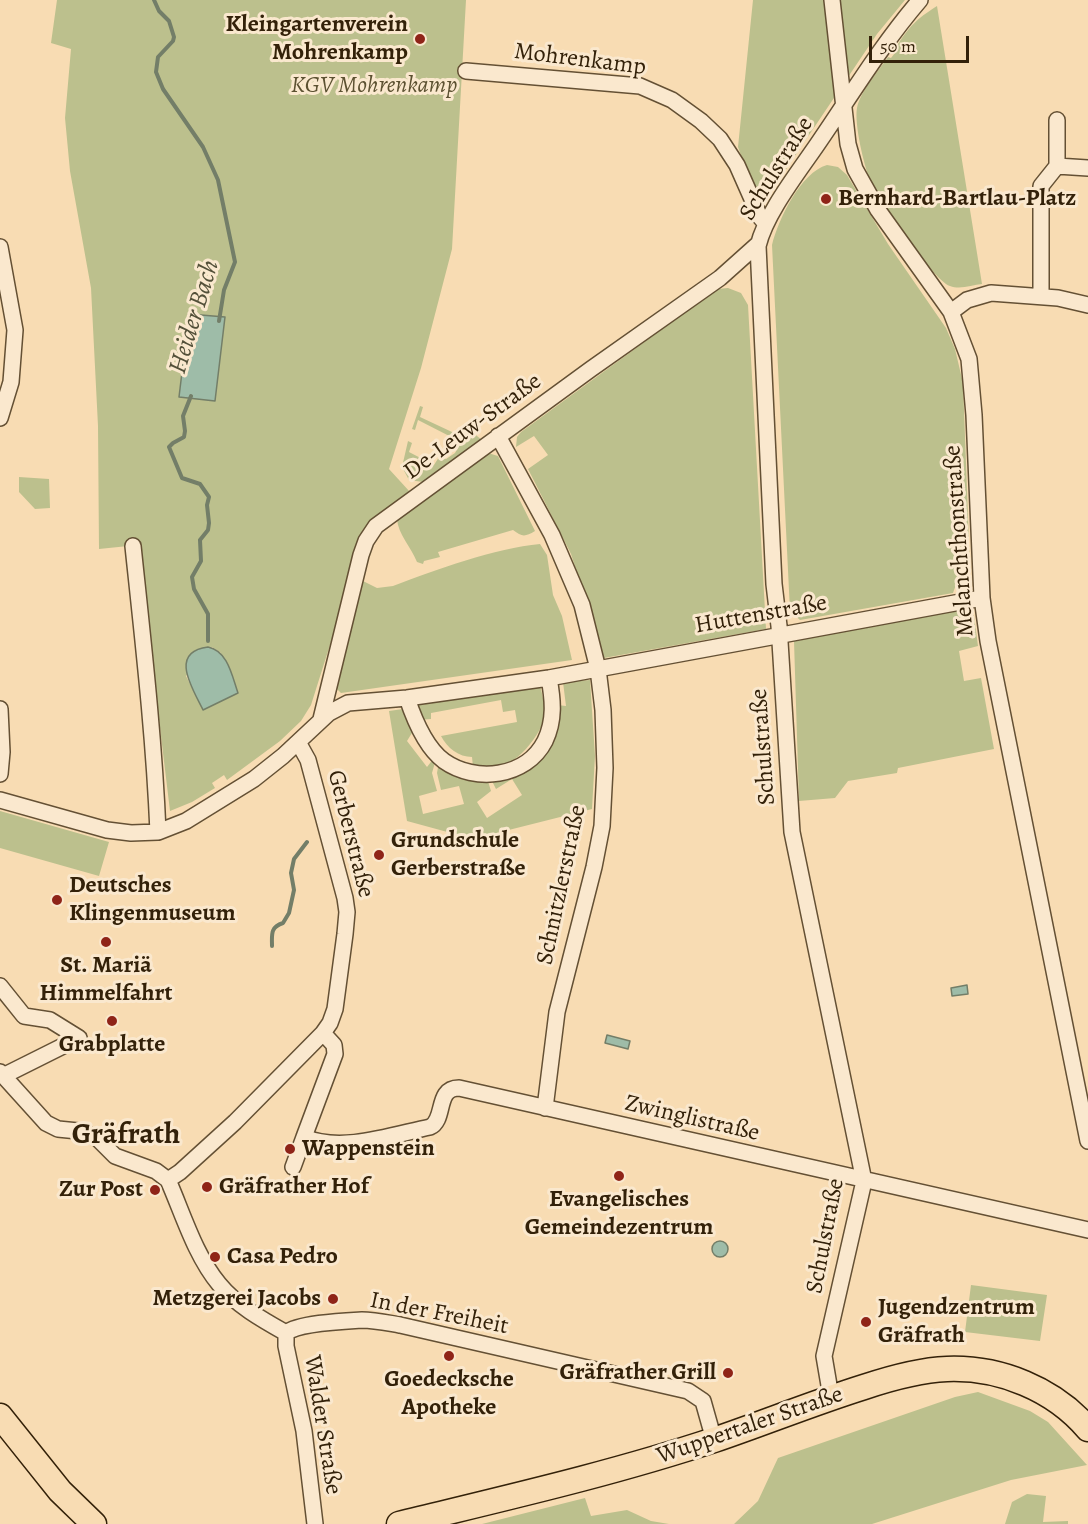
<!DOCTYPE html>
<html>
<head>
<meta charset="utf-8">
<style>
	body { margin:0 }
	#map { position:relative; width:1088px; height:1524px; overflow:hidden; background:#f8dcb3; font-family:Alegreya,serif }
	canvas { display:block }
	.scale { position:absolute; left:869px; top:36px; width:100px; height:27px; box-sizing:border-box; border:3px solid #332109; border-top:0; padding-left:8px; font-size:18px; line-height:21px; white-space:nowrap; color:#332109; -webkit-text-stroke:4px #fae8ce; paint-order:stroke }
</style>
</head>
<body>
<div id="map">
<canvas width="1088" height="1524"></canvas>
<div class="scale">50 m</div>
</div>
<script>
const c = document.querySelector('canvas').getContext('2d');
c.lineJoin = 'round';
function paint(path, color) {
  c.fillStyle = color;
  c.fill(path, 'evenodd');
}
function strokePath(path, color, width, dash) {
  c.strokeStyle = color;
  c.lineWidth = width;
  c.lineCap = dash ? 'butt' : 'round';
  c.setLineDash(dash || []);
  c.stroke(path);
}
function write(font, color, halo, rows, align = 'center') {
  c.font = font + ' Alegreya,serif';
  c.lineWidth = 6;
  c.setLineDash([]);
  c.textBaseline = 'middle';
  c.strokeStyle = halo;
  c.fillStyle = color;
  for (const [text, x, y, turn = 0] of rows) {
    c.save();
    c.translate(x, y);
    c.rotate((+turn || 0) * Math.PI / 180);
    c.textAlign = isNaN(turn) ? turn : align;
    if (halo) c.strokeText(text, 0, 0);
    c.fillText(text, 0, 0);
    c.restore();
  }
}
paint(new Path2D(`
	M57 0H466L452 249 421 368 389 469 410 492 353 558 335 629 311 705 301 721 280 741 227 780 224 775 212 783 215 788 192 802 170 811 138 545 99 549 98 426 91 288 70 171 65 118 71 49 51 43ZM189 314 225 317 215 400 179 396ZM212 647 221 653 203 710 186 676Z
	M753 0H905L877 34 764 202 757 200 738 147Z
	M937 6 982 284C972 285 960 290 950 286 932 279 879 200 870 180 864 166 854 123 857 108 860 92 879 70 888 57L891 58 898 49 896 47C910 26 915 20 937 6Z
	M827 165 838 167 847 175 888 244 946 328 955 349 963 383 970 570 958 579 953 593 800 620 790 611 772 245C778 220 801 172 827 165Z
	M728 288 741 293 748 305 766 629 604 658 571 554 528 469 548 455 534 436 516 447 517 437 521 432 717 289Z
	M420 406 423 407 420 417 467 439 472 432 482 440 423 482 409 480 402 467 408 441 412 443 409 452 434 465 439 457 446 459 455 453 461 442 418 420 415 430 412 429Z
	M488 453 498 456 535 531C525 537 522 537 513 530L438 552 440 557 424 561 423 564 417 562C411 547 398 534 397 519Z
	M19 477 49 479 50 508 35 509 19 492Z
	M540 544 547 555 553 595 562 616 572 660 341 693 335 687 357 578 377 588 393 586C435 570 496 548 540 544Z
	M965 605 974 616 978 646 959 651 964 681 981 678 994 749 898 768 897 773 848 781 835 798 799 801 794 641Z
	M590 680 595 756 592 809 473 839 407 821 389 711 403 709 415 728 407 741 427 767 434 758 436 759 432 773 437 791 419 796 423 814 464 804 459 786 441 790 437 773 439 762 487 778 491 791 477 802 487 818 522 795 512 779 496 789 490 777 525 767 557 705 566 706 563 682Z
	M540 685C542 694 545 705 545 713 543 735 514 768 492 769 486 770 479 768 473 767L472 757C459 757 447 748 441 736L517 722 515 710 503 712 501 700 431 713V719L418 720 414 706Z
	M0 811 109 842 99 876 0 848Z
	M971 1285 1047 1295 1040 1341 965 1332Z
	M978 1392 1030 1411 1048 1422 1087 1465 1011 1480 872 1524H734L758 1501 778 1458 955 1397Z
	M1027 1494 1046 1496 1043 1522 1068 1521V1524H1005L1012 1502Z
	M585 1498 591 1516 627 1510 651 1521 669 1524H482Z`), '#bcc08d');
const water = new Path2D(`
	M189 314 225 317 215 401 179 397Z
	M208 647C228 651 232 676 238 693L203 710C193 689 168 652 208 647Z
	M967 985 968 994 952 996 951 988Z
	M607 1035 630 1041 628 1049 605 1043Z
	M712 1249a8 8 0 1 1 16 0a8 8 0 1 1-16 0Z`);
paint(water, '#9ebca8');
strokePath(water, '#737e68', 1.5);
strokePath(new Path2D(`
	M154 0 159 11 169 21 174 37 173 41 158 57 156 72 163 89 203 147 218 180 235 262 224 290 219 321
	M191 396 183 416 185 431 184 437 173 443 169 447 182 478 200 484 209 497 207 505 209 523 208 530 200 540 201 561 192 577 194 589 208 614V641
	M272 946C272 935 270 927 283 923L289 913 294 890 291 873 294 859 307 842`), '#737e68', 4);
const minor = new Path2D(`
	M832 0 848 144 855 169 878 210 951 312 969 359 974 415 982 598 988 641 1088 1141
	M466 71 640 86 672 100 701 121 720 139 737 165 760 217 766 224
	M1057 166 1088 168
	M0 247 15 330 11 382 0 418
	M1041 296V186L1057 166V120
	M951 312 967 300 991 293 1058 298 1088 305
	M498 436 552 535 582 605 598 669 603 710 605 768 602 826 594 867 557 1012 545 1108
	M133 546C143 641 154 736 158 832
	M407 698C414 719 425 747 444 761 475 783 526 778 545 741 555 720 553 700 549 678
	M0 709 2 752 0 774
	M321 719 361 555 366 541 376 526 591 369 720 278 758 244
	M0 800 107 830 131 833 158 832 186 821 254 779 283 756 329 713 348 703 407 698 549 678 982 598
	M0 986 24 1016 50 1020 79 1038
	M323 1033 334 1045 335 1054 304 1137C341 1153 392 1135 430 1127 446 1120 435 1088 459 1088L1088 1230
	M0 1072 46 1123 58 1129 78 1131 97 1138 115 1156 156 1171 168 1180
	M3 1076 79 1038
	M293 1167 304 1137
	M168 1180 180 1172 235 1122 323 1033 330 1023 335 1009 345 934 347 912 345 898 308 760 298 742
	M168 1180C183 1214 195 1255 219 1284 236 1305 263 1320 286 1333
	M286 1333C298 1323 345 1321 362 1320 374 1320 388 1323 400 1325L688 1391 703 1401 714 1440
	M286 1333V1346L304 1431 315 1524
	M831 1397 824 1356 864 1181 792 832 779 626 774 584 758 246C766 212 801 169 821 139 853 92 883 43 920 0`);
const primary = new Path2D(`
	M0 1416 60 1491 94 1524
	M399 1524C505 1498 611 1474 714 1440 764 1423 813 1403 864 1387 891 1378 919 1370 947 1369 1000 1367 1054 1389 1088 1429`);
strokePath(minor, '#645034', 18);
strokePath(primary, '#332109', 27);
strokePath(minor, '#fae8ce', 15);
strokePath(primary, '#f8dcb3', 24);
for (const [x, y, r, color] of [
	[420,39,6,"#8f2418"],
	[826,199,6,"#8f2418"],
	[379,855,6,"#8f2418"],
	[57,900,6,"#8f2418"],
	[106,942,6,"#8f2418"],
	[112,1021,6,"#8f2418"],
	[290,1149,6,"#8f2418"],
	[619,1176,6,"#8f2418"],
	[207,1187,6,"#8f2418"],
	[155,1190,6,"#8f2418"],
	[215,1257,6,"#8f2418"],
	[333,1299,6,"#8f2418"],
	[866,1322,6,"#8f2418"],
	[449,1356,6,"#8f2418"],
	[728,1373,6,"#8f2418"]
]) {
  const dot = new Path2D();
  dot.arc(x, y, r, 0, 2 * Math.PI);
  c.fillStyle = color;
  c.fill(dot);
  strokePath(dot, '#fae8ce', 2);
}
write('bold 24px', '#332109', '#fae8ce', [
	["Kleingartenverein",408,25,"right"],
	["Mohrenkamp",408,53,"right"],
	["Bernhard-Bartlau-Platz",838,199],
	["Grundschule",391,841],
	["Gerberstraße",391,869],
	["Deutsches",69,886],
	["Klingenmuseum",69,914],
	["St. Mariä",106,966,"center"],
	["Himmelfahrt",106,994,"center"],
	["Grabplatte",112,1045,"center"],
	["Wappenstein",302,1149],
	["Gräfrather Hof",219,1187],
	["Zur Post",143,1190,"right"],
	["Evangelisches",619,1200,"center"],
	["Gemeindezentrum",619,1228,"center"],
	["Casa Pedro",227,1257],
	["Metzgerei Jacobs",321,1299,"right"],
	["Jugendzentrum",878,1308],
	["Gräfrath",878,1336],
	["Gräfrather Grill",716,1373,"right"],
	["Goedecksche",449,1380,"center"],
	["Apotheke",449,1408,"center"]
], 'left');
write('24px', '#332109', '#fae8ce', [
	["Mohrenkamp",580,60,7],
	["Schulstraße",777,169,-58],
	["De-Leuw-Straße",473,427,-36],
	["Melanchthonstraße",960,541,-94],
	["Huttenstraße",761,615,-10],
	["Schulstraße",764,747,-94],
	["Gerberstraße",350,834,76],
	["Schnitzlerstraße",562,885,-78],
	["Zwinglistraße",692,1119,13],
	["Schulstraße",826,1236,-79],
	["In der Freiheit",439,1314,11],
	["Walder Straße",322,1425,81],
	["Wuppertaler Straße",750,1426,-19]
]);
write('italic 24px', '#5c5131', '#fae8ce', [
	["KGV Mohrenkamp",374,86]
]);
write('italic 26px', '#535039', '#fae8ce', [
	["Heider Bach",195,317,-73]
]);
write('bold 30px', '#332109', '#fae8ce', [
	["Gräfrath",126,1136]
]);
</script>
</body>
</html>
